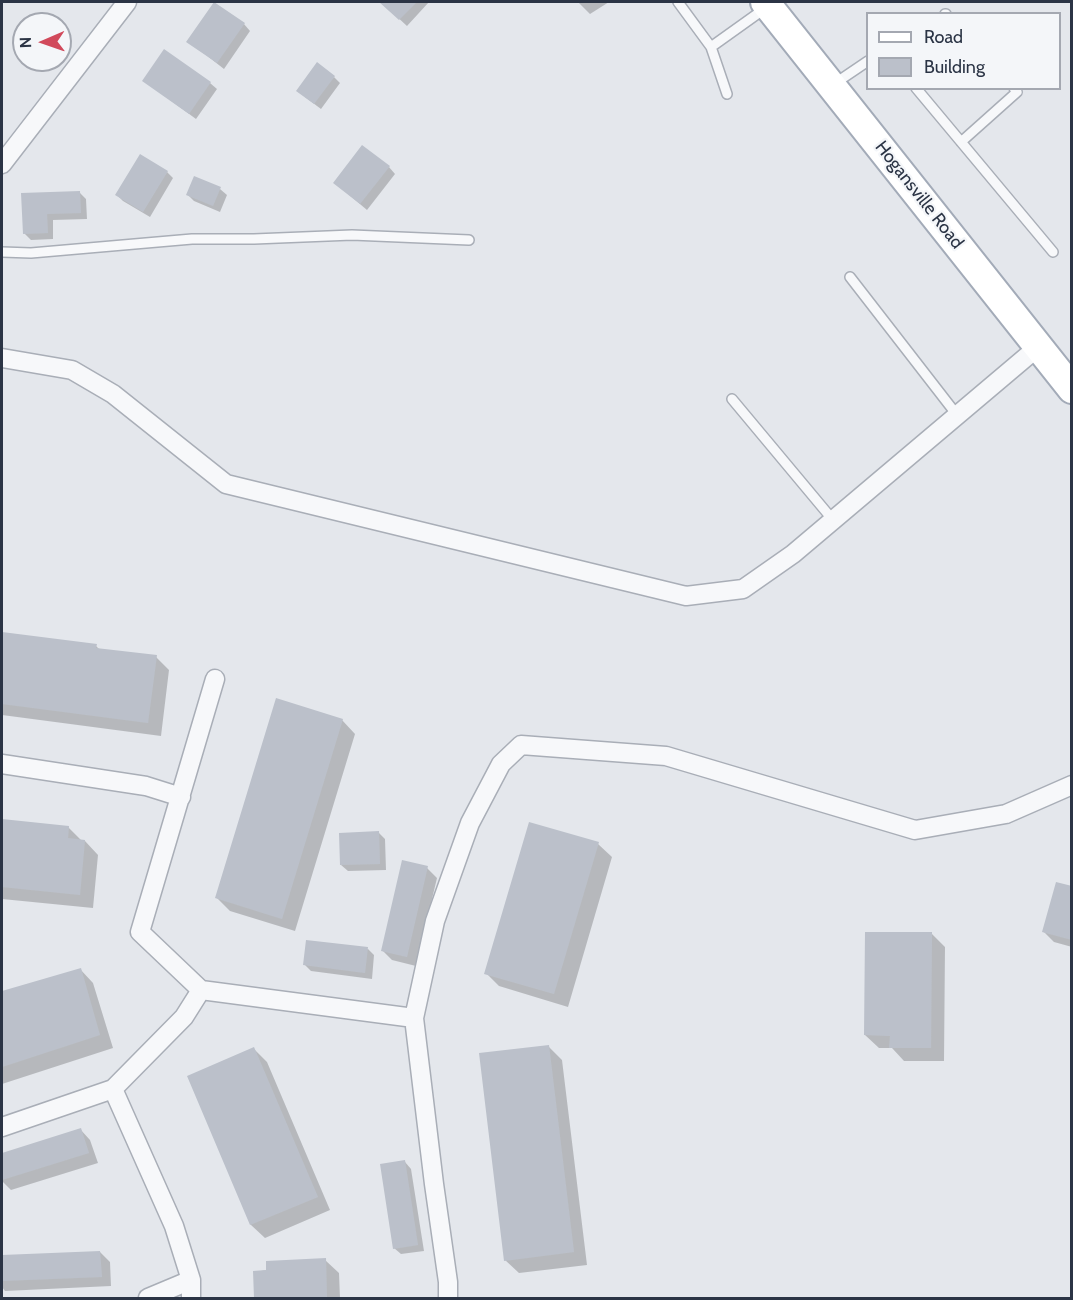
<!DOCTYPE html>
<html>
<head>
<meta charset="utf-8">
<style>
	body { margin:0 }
	#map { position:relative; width:1073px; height:1300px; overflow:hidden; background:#e4e7ec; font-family:Cabin,sans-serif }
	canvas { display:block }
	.frame { position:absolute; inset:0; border:3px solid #2b3445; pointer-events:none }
	.legend { position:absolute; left:866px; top:12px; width:195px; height:78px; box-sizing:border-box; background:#f4f6f9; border:2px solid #a4a8b1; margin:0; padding:8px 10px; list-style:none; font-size:18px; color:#2b3445 }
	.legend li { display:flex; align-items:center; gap:12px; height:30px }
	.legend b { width:30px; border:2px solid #a4a8b1 }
	.north { position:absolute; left:12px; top:12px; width:60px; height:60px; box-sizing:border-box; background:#f4f6f9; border:2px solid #a4a8b1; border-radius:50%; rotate:268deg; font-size:16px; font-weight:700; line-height:24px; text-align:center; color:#2b3445 }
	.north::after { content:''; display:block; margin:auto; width:21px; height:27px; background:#d1495b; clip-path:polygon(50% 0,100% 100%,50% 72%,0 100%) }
</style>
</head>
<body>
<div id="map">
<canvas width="1073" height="1300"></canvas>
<div class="frame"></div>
<ul class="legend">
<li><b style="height:8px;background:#fff"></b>Road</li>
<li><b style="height:16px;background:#bbc0ca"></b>Building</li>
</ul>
<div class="north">N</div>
</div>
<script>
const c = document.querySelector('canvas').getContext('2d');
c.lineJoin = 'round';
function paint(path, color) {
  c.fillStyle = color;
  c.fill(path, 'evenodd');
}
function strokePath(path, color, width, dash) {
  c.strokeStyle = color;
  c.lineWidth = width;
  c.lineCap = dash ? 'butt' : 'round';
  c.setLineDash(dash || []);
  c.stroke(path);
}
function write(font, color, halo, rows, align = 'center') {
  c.font = font + ' Cabin,sans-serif';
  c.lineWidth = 4.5;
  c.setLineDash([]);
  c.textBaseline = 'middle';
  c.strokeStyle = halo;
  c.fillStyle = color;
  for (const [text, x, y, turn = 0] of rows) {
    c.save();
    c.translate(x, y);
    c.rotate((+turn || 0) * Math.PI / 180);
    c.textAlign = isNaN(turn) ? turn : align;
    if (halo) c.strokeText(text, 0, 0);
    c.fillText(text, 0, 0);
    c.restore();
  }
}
paint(new Path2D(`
	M381 2H429L407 26Z
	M578 2H609L590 14Z
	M244 24 250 31 224 69 188 41Z
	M334 77 340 83 321 109 305 97Z
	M144 81 210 83 217 89 196 119Z
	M389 167 395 174 367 210 335 183Z
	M167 172 173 178 150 217 123 201 117 195Z
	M195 178 220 189 227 195 220 212 194 201 188 195Z
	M80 193 86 199 87 219 53 220V239L31 240 24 233 23 195Z
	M2 633 96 646 100 650 156 657 169 670 161 736 2 715Z
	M342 720 355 734 295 931 230 911 216 897Z
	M2 821 68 827 82 841H85L98 855 93 908 2 899Z
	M379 833 385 839 386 870 348 871 341 865Z
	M598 844 612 857 568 1007 499 986 486 973Z
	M427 868 437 878 416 966 392 960 382 950Z
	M1072 887V947L1054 942 1044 932Z
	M932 934 945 947 944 1061H904L892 1048H879L865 1035Z
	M368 949 374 955 372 979 311 971 305 965Z
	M80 969 93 983 113 1048 2 1084V993Z
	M548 1046 562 1060 587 1265 519 1273 505 1260Z
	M254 1049 267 1062 330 1210 265 1238 251 1225 189 1076Z
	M80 1129 90 1140 98 1163 11 1190 2 1181V1154Z
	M405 1162 411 1169 424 1251 401 1254 394 1248Z
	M100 1252 110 1262 111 1286 5 1291 2 1287V1256Z
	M325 1260 339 1273 340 1298H256L255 1272Z`), '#0003');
paint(new Path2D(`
	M214 2 245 23 217 63 186 42Z
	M379 2H417L399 20Z
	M164 49 211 82 189 114 142 81Z
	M317 62 335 76 314 104 296 91Z
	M362 145 390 166 360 204 333 183Z
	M140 154 168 171 143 212 115 195Z
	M194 176 221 187 213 206 186 195Z
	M80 191 81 213 47 214 48 233 23 234 21 193Z
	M2 632 97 644 96 648 157 655 148 723 2 704Z
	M276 698 343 719 282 919 215 898Z
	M2 819 69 826 68 838 85 840 80 895 2 887Z
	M529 822 599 842 554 994 484 974Z
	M379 831 380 864 340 865 339 833Z
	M402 860 428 866 407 957 381 951Z
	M1056 882 1072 886V940L1042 932Z
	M865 932H932L931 1048H889L890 1036 864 1035Z
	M306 940 368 947 365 973 303 965Z
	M81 968 100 1035 2 1067V991Z
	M549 1045 574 1252 504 1261 479 1053Z
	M254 1047 318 1197 250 1225 187 1076Z
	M81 1128 89 1153 2 1180V1153Z
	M405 1160 418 1245 393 1249 380 1164Z
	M100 1251 102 1277 2 1281V1255Z
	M326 1258 327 1298H254L253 1271 266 1270V1261Z`), '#bbc0ca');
const service = new Path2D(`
	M678 2 711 47 727 94
	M945 14H946
	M711 47 767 7
	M834 84 868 61
	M916 88 1053 252
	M961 142 1017 92 1014 88
	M2 252 31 253 192 239H254L352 235 469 240
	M850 277 957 415
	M732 399 833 520`);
const minor = new Path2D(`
	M2 164 127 2
	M2 358 72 370 113 394 226 484 686 596 743 589 793 554 1038 347
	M215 679 140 932 201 990 414 1018
	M2 764 146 786 181 797
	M113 1089 174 1226 191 1280V1298
	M2 1127 113 1089 184 1017 201 990
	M148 1298 191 1280
	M448 1298V1282L434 1184 414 1018 435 921 470 823 501 764 521 745 666 756 915 830 1006 814 1072 785`);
const primary = new Path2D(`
	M765 2 1072 389`);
strokePath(service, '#a9aeb7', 12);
strokePath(minor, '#a9aeb7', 21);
strokePath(primary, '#a3abb8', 32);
strokePath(service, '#f7f8fa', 9);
strokePath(minor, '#f7f8fa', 18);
strokePath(primary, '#fff', 28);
write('18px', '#2b3445', '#f4f6f9', [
	["Hogansville Road",919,195,52]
]);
</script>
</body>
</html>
